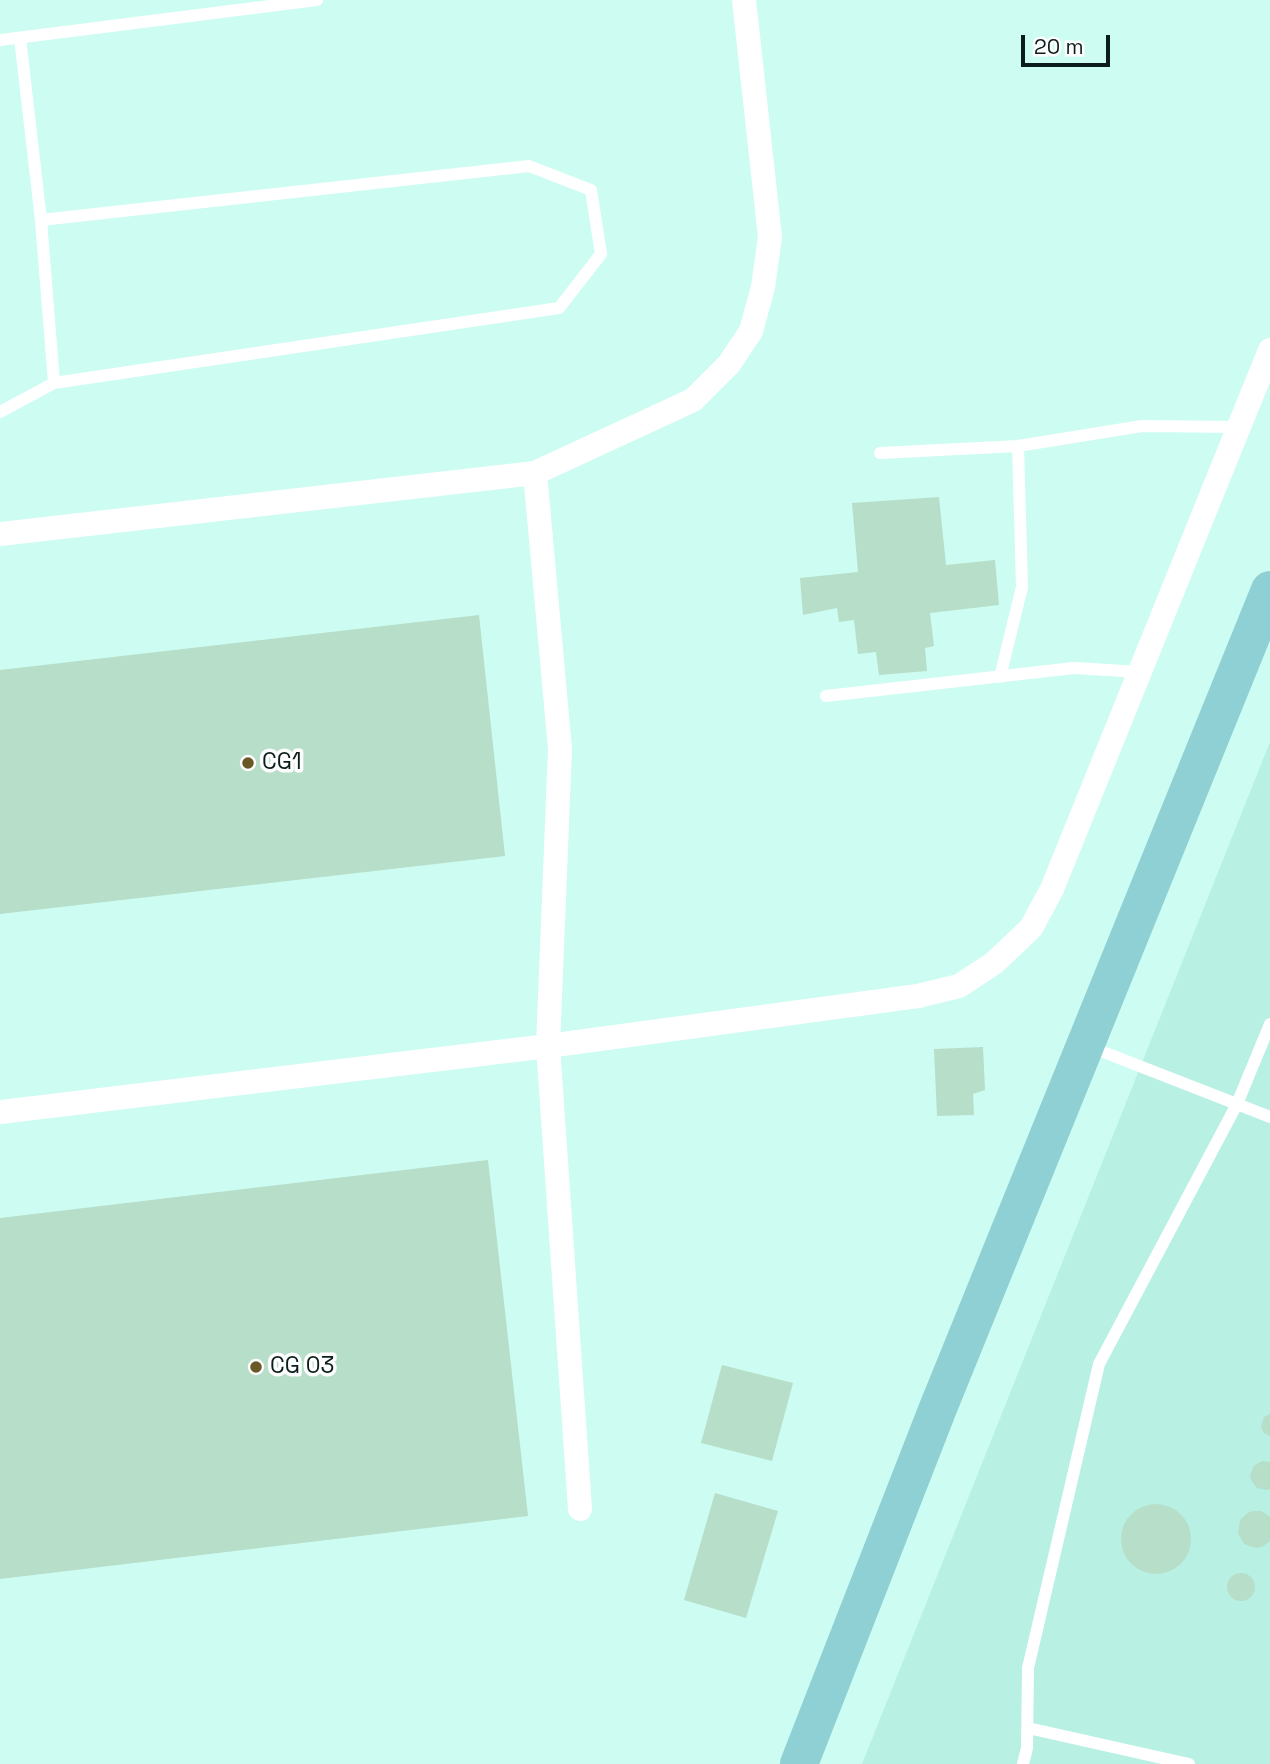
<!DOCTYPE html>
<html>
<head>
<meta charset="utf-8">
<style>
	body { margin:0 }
	#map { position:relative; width:1270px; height:1764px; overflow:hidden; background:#cdfcf2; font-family:"Space Grotesk",sans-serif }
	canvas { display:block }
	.scale { position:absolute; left:1021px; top:35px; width:89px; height:32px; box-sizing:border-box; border:4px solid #0b1d1a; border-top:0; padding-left:9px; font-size:21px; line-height:24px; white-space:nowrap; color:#0b1d1a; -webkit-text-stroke:5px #fdfdfd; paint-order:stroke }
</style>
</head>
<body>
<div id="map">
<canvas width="1270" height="1764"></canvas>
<div class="scale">20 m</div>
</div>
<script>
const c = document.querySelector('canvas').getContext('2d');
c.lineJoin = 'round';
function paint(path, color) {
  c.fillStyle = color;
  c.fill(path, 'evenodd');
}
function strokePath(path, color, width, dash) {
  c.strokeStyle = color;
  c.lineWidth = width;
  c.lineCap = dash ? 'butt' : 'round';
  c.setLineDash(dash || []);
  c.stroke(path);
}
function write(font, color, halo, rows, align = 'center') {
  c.font = font + ' "Space Grotesk",sans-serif';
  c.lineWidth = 7;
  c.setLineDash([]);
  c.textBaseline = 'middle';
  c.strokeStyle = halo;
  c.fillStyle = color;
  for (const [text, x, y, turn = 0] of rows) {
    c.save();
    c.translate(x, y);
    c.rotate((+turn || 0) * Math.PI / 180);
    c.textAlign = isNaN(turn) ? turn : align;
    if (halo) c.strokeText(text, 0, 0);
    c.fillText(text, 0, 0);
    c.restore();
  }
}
paint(new Path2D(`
	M1270 742V1764H862Z`), '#b8f0e4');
paint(new Path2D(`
	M939 497 946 565 995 560 999 605 930 613 934 646 925 648 927 671 879 675 876 652 858 654 854 620 839 622 837 608 803 615 800 578 858 572 852 503Z
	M479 615 505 856 0 914V670Z
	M983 1047 985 1090 973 1094 974 1115 937 1116 934 1049Z
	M488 1160 528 1516 0 1579V1218Z
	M722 1365 793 1383 772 1461 701 1443Z
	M1270 1414V1436L1264 1433 1261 1427 1264 1417Z
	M1262 1461 1270 1462V1489L1267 1490 1257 1488 1251 1480 1250 1475 1254 1466Z
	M715 1493 778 1511 746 1618 684 1600Z
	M1121 1539a35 35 0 1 1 70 0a35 35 0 1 1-70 0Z
	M1255 1511H1261L1270 1517V1541L1262 1547 1256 1548 1244 1544 1238 1533 1240 1520 1249 1512Z
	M1227 1587a14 14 0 1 1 28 0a14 14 0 1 1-28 0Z`), '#b7dec9');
strokePath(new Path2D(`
	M20 38 41 220
	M0 40 317 0
	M529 166 591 190 601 254 559 308 54 383 41 220Z
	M0 412 54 383
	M880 453 1018 446 1142 426 1239 427
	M1000 677 1022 587 1018 446
	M826 696 1074 668 1140 672
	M1088 1046 1270 1117
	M1028 1728 1189 1764
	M1023 1764 1027 1748 1028 1668 1099 1364 1237 1104 1270 1024`), '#fff', 12);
strokePath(new Path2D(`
	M535 473 560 749 548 1046 580 1509
	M0 534 535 473 693 400 729 364 751 331 763 287 770 237 744 0
	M0 1112 548 1046 918 996 959 986 994 963 1031 928 1052 889 1270 350`), '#fff', 24);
strokePath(new Path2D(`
	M799 1764 938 1408 1270 590`), '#8ed0d3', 38);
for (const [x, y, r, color] of [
	[248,763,7,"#6a5826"],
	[256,1367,7,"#6a5826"]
]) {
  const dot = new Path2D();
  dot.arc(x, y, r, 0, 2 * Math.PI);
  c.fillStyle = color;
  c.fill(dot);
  strokePath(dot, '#fdfdfd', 2.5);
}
write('23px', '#0b1d1a', '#fdfdfd', [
	["CG1",262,763],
	["CG 03",270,1367]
], 'left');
</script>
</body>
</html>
